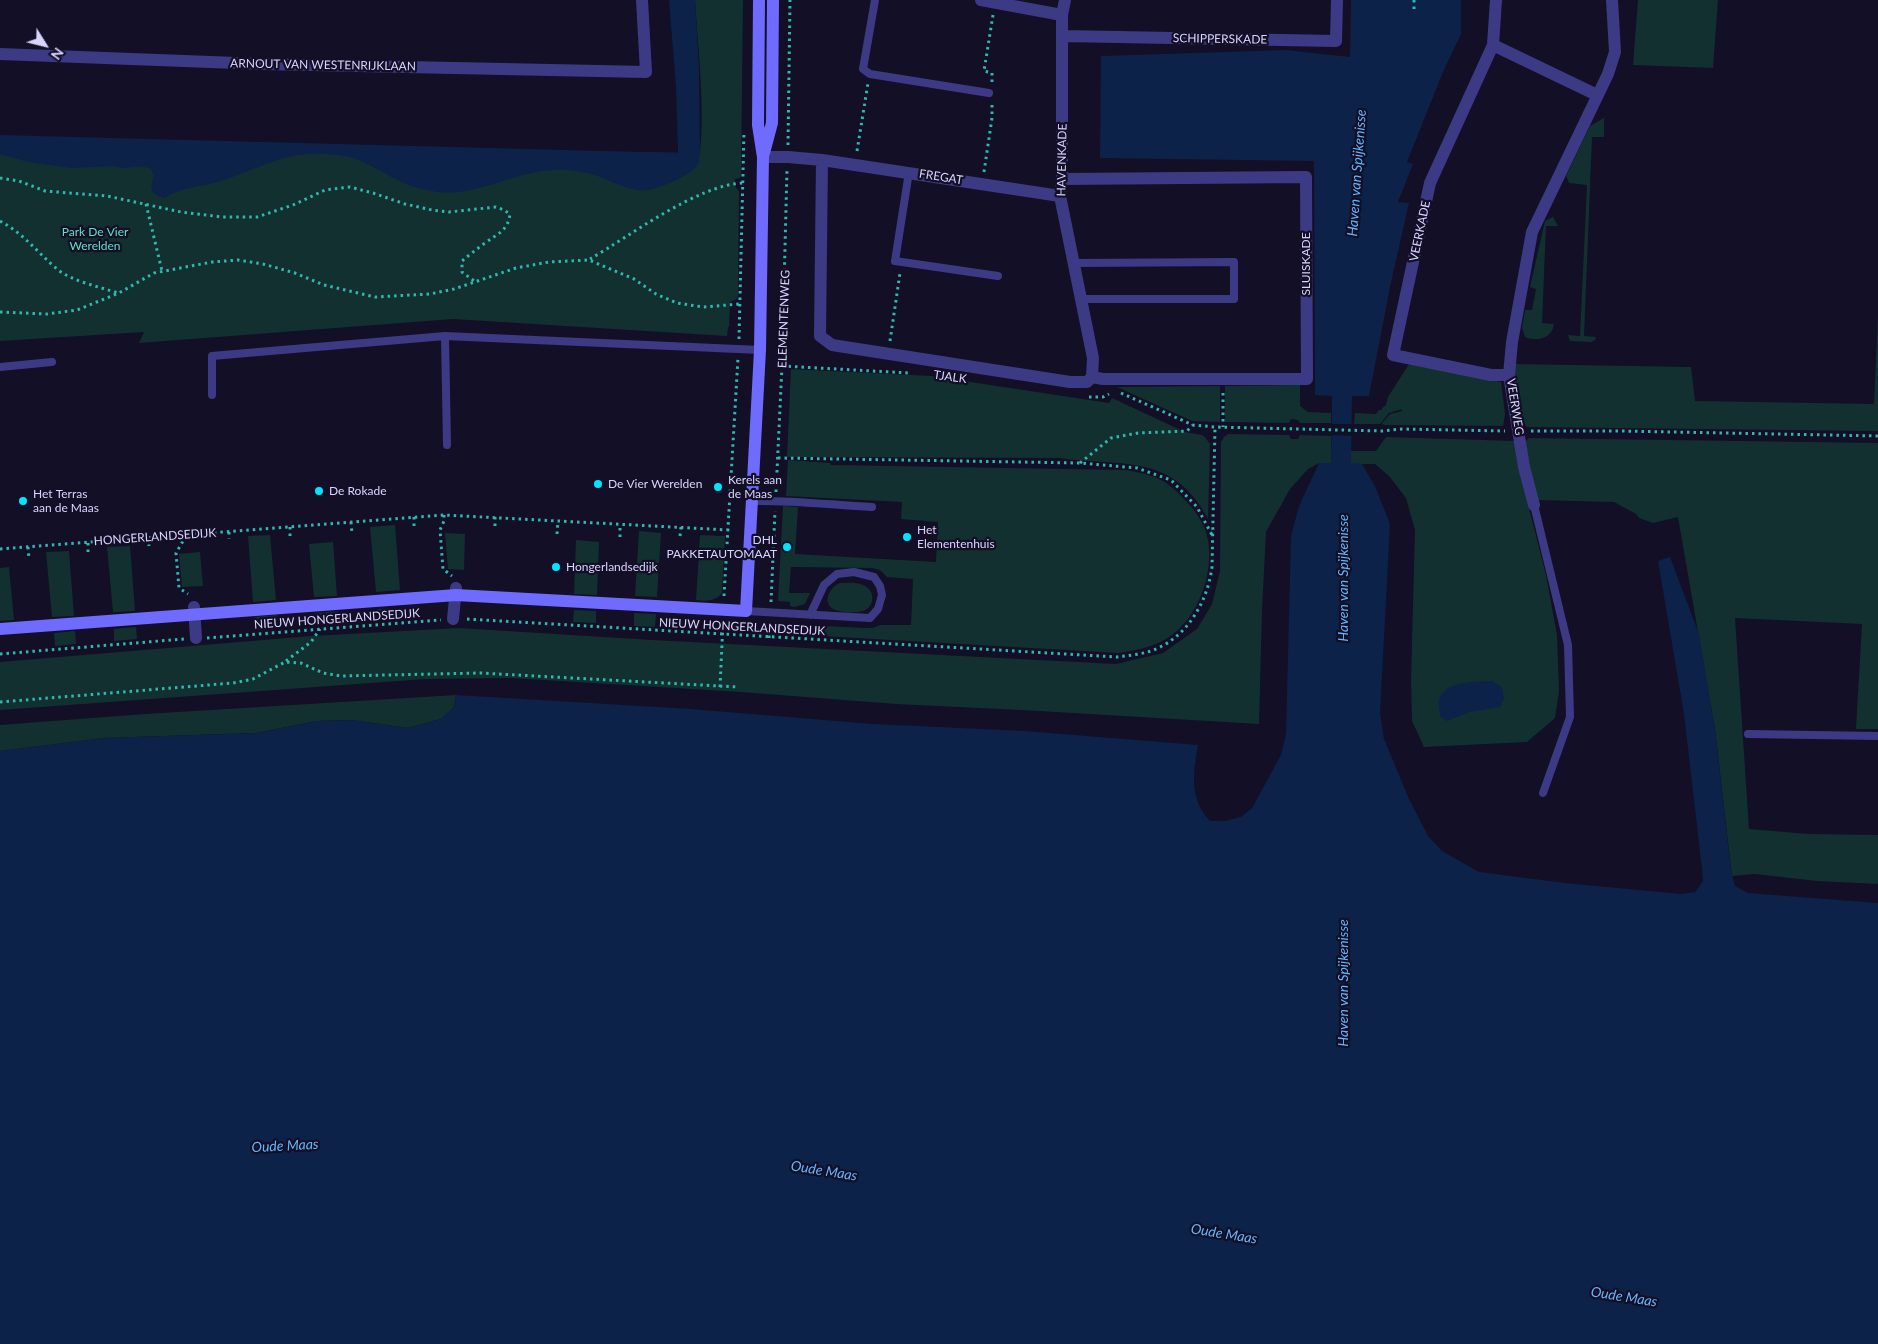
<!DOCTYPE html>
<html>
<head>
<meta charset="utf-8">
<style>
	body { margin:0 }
	#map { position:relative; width:1878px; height:1344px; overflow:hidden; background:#130f26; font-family:Lato,sans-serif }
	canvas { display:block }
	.north { position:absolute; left:20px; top:20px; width:50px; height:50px; -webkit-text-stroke:4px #130f26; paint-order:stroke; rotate:126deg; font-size:14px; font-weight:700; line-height:20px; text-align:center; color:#d9d4ff }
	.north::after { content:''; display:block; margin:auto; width:18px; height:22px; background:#d9d4ff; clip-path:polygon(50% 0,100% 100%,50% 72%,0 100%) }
</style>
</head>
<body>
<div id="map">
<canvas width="1878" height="1344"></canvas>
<div class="north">N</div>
</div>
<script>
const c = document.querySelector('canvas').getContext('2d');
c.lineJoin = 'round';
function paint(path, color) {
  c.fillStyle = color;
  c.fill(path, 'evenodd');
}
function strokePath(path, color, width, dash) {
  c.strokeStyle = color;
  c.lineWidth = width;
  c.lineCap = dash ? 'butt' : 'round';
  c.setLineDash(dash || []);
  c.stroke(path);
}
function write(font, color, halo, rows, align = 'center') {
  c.font = font + ' Lato,sans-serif';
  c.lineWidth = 4.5;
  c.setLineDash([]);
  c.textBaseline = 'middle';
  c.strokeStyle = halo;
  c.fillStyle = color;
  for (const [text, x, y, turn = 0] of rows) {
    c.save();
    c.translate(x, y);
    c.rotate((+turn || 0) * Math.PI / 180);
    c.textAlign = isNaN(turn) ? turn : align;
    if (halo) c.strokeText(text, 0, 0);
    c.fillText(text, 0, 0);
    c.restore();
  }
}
paint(new Path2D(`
	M695 0H743L741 174 740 178 735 179V186L739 191 738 296 737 299 730 302 729 327H728L727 336 453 319 139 343 144 332 0 341V143L700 153C705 104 698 50 695 0Z
	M1638 0H1718L1713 68 1633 65Z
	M1604 118V137H1592L1584 336 1596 337 1595 340 1591 342 1570 341 1568 335 1580 336 1587 185 1569 183 1566 176 1590 126Z
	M1553 217 1558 226H1546L1542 323 1554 324C1552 339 1537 342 1525 337L1522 328 1525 310H1532L1536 289 1530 287 1545 221Z
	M1878 315V431L1527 427 1525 425 1517 406 1514 364 1691 367 1695 401 1874 404Z
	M1409 364 1501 382 1505 414 1503 426 1384 425 1382 423 1390 414 1402 411V409L1389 413 1380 424H1354L1355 413 1376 414 1379 410H1382V408L1386 405 1388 397Z
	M791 369 931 376 1109 403 1112 398 1185 432 1202 435 1205 437 1210 444 1208 519C1173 452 1121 467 1059 458L787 457Z
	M1300 385V406L1308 412 1331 413V423H1300L1298 420 1291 419 1289 423 1225 422V386Z
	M1220 386V422L1192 421 1117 387Z
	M1228 434 1289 435 1291 439H1298L1300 435 1331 436V464L1319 463 1308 469 1290 489 1266 532 1262 610 1259 724 1022 710 896 704 741 692 511 678 426 679 0 710V662L311 636 459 628 652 640 1116 664 1163 653 1197 629 1212 604 1220 571 1221 442 1224 437Z
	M1386 437 1516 441 1517 461 1546 575 1557 635 1559 691 1555 718 1527 742 1424 747 1412 721 1411 680 1415 530 1406 498 1389 476 1375 464H1351V451H1376Z
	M1529 438 1878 443V729H1856L1862 624 1735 618 1749 829 1809 834 1878 835V884L1817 881 1755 874 1732 876 1715 730 1678 517 1653 523 1639 518 1636 514 1614 502 1536 500 1525 442Z
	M788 460 830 463 831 465 1126 470C1137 472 1149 474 1159 479 1168 483 1177 491 1183 498 1194 509 1205 523 1208 540 1213 570 1202 606 1180 628 1163 645 1141 650 1118 653L787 634 788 624 864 628H873L880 625H911L913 579 887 577 880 570 872 568 791 567 789 593H810L805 604 795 607 790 606V602L778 601 783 506 798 507 795 554 936 562 938 522 901 519 902 502 786 496Z
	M395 525 400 590 376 592 370 527Z
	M639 531 661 533 657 597 635 596Z
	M445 533 465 534 464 570 448 569Z
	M270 535 276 600 253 602 248 536Z
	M700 535 725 536 722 593C715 602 706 601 696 600Z
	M576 540 599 542 597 595 574 594Z
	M333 542 337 596 314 597 309 544Z
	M130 546 135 611 113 612 107 547Z
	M69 551 74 616 52 617 46 552Z
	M200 552 203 586 182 587 179 554Z
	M9 567 14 620 0 621V568Z
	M840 583C847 583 856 582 863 585 876 590 875 607 863 611 856 613 842 613 835 610 822 604 828 588 840 583Z
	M402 608V619L378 620 377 609Z
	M574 610 596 611V623L573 622Z
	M338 611 339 623 316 625 315 613Z
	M634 613 656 614 655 627 634 626Z
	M277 615 278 628 255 630 254 617Z
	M136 627 137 639 114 641V629Z
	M75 631 76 644 55 646 54 633Z
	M456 695 454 707 441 719 408 728 352 720 317 721 256 733 104 738 0 751V725L145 714Z`), '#12302f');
paint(new Path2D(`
	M669 0H695L699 68 700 153C699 157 699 161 698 164 693 175 660 188 648 190 627 192 610 179 591 174 580 171 564 169 553 170 511 172 475 199 432 191 401 186 389 174 363 162 348 154 324 153 308 154 278 156 249 172 221 181 201 187 181 187 164 198 150 194 149 189 154 176L151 169 142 166 125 168 112 166 72 168 28 162 0 154V135L678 153 676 87Z
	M1351 0H1461V34L1443 72 1407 162 1413 164 1398 202 1409 203 1390 287 1369 396H1352L1351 463 1362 464 1375 486 1390 524 1380 713 1384 739 1409 799 1428 836 1442 851 1479 872 1565 883 1681 894 1695 892 1703 881 1702 869 1684 714 1658 561 1670 557 1699 634 1715 730 1731 870 1735 886 1748 893 1878 903V1344H0V751L104 738 256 733 317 721 352 720 408 728 441 719 454 707 456 695 691 709 873 724 1025 731 1198 745C1193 774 1189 798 1210 821H1225L1241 817 1252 808 1281 755 1286 734 1291 536 1299 506 1319 463H1331L1332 396 1315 395 1314 161 1100 158 1101 56 1286 50 1350 57Z
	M1492 681 1502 687 1504 699 1500 707 1470 712 1447 721 1440 716C1440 711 1438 704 1439 700 1445 680 1476 682 1492 681Z`), '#0c2248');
paint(new Path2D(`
	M1329 424H1354V436L1329 435Z`), '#130f26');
strokePath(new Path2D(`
	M1414 0V12
	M992 82V73L984 71 993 15
	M788 145 790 0
	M857 151 868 83
	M984 172 992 118V103
	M0 178 19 181 45 191 107 196 181 212 222 217H257L293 205 325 190 350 187 373 193 405 204 432 210 449 212 496 207 504 210 510 214C508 231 497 234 485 243 477 249 469 255 462 261V272L474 281
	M146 204 162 271
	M0 221C24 234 36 251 57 269 71 281 100 287 118 293
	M590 259C630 236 697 185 743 183
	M0 312 47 314 77 310 119 293 154 273 212 262 238 260 263 264 295 273 324 285 375 297 430 294 454 289 516 268 549 262 589 260 634 279 656 294 677 303 703 307 740 304
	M739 339 744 131
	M890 341 900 273
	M782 366 909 373
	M1121 393 1193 425 1215 427 1382 431 1402 429 1505 431
	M1223 393V427
	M1089 397H1103L1109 394
	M1531 431H1622L1878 436
	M778 458 1080 463 1137 468 1171 480 1197 507 1212 535
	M1080 463 1111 438 1138 433 1187 431 1193 425
	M765 482 777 483
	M776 492 782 366 787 169
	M444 515V521L440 530 443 569 452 576
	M414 517V526
	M495 517V527
	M351 522 352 534
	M290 527V538
	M229 532V539
	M557 534 558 521
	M183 535V541L176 553 179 588 188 594
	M680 536 681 527
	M620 537V524
	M148 538 149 546
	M88 543V552
	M28 547 29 559
	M0 549 444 515 729 530
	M724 596 738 358
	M771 602 775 511
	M467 619 1117 657C1132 655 1148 654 1162 646 1191 631 1208 598 1212 567L1215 427
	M207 638 441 620
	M769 638 770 623
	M0 654 184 639
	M286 661 311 642 320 629
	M720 687 723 623
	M0 702 233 683 253 679 285 662 301 663 323 673 341 676 480 673 738 687`), '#2fb8b0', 3, [2.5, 4]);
strokePath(new Path2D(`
	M875 0 863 69 870 74 989 93
	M909 172 895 261 998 276
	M1074 263 1234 262V299H1081
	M445 336 447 445
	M0 367 52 362
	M212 395V356L445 336 760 350
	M752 501C792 500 832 505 872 507
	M1534 505 1568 645 1570 717 1543 793
	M746 611 870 618 878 609 882 595 880 586 874 577 854 572 837 574 824 585 810 615
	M1748 734 1878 736`), '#3d3a85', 8);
strokePath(new Path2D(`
	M981 0 1062 15
	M1065 0 1062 15V179L1060 196 1093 358 1092 377
	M1496 0 1493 45 1430 183 1393 355 1491 375H1509
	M1063 36 1336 41 1337 0
	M1493 45 1597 95
	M0 54 263 64 646 72 642 0
	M763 157H788L822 160 1060 196
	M822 160 820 336 832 345 1070 382H1087L1092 377
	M1062 179 1306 177 1307 379H1103L1092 377
	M1534 505 1524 467 1509 375 1512 342 1532 232 1608 74 1615 52 1612 0
	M194 607 196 638
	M453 619 456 588`), '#3d3a85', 12);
strokePath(new Path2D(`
	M764 153 772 123 773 0
	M0 629 456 595 746 611 760 350 763 157 758 125 759 0`), '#6f6bff', 12);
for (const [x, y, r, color] of [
	[598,484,5,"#00e5ff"],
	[718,487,5,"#00e5ff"],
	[319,491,5,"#00e5ff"],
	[23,501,5,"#00e5ff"],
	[907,537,5,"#00e5ff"],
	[787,547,5,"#00e5ff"],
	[556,567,5,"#00e5ff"]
]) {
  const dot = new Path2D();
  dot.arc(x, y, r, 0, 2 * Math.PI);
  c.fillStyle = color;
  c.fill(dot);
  strokePath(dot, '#130f26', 2);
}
write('12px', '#d9d4ff', '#130f26', [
	["SCHIPPERSKADE",1220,39,1],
	["ARNOUT VAN WESTENRIJKLAAN",323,65,1],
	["HAVENKADE",1062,160,-89],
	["FREGAT",941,177,9],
	["VEERKADE",1420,231,-78],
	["SLUISKADE",1306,264,-90],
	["ELEMENTENWEG",784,319,-88],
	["TJALK",950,377,8],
	["VEERWEG",1515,407,81],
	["HONGERLANDSEDIJK",155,537,-4],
	["NIEUW HONGERLANDSEDIJK",337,619,-4],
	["NIEUW HONGERLANDSEDIJK",742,627,3]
]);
write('12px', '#5fe0c0', '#130f26', [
	["Park De Vier",95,232],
	["Werelden",95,246]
]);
write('12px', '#d9d4ff', '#130f26', [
	["Kerels aan",728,480],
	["de Maas",728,494],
	["De Vier Werelden",608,484],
	["De Rokade",329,491],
	["Het Terras",33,494],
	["aan de Maas",33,508],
	["Het",917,530],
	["Elementenhuis",917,544],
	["DHL",777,540,"right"],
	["PAKKETAUTOMAAT",777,554,"right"],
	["Hongerlandsedijk",566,567]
], 'left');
write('italic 14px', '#62b6ff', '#130f26', [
	["Haven van Spijkenisse",1357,173,-86],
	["Haven van Spijkenisse",1343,578,-90],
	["Haven van Spijkenisse",1343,983,-90],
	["Oude Maas",285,1146,-3],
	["Oude Maas",824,1171,9],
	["Oude Maas",1224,1234,9],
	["Oude Maas",1624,1297,9]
]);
</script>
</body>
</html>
